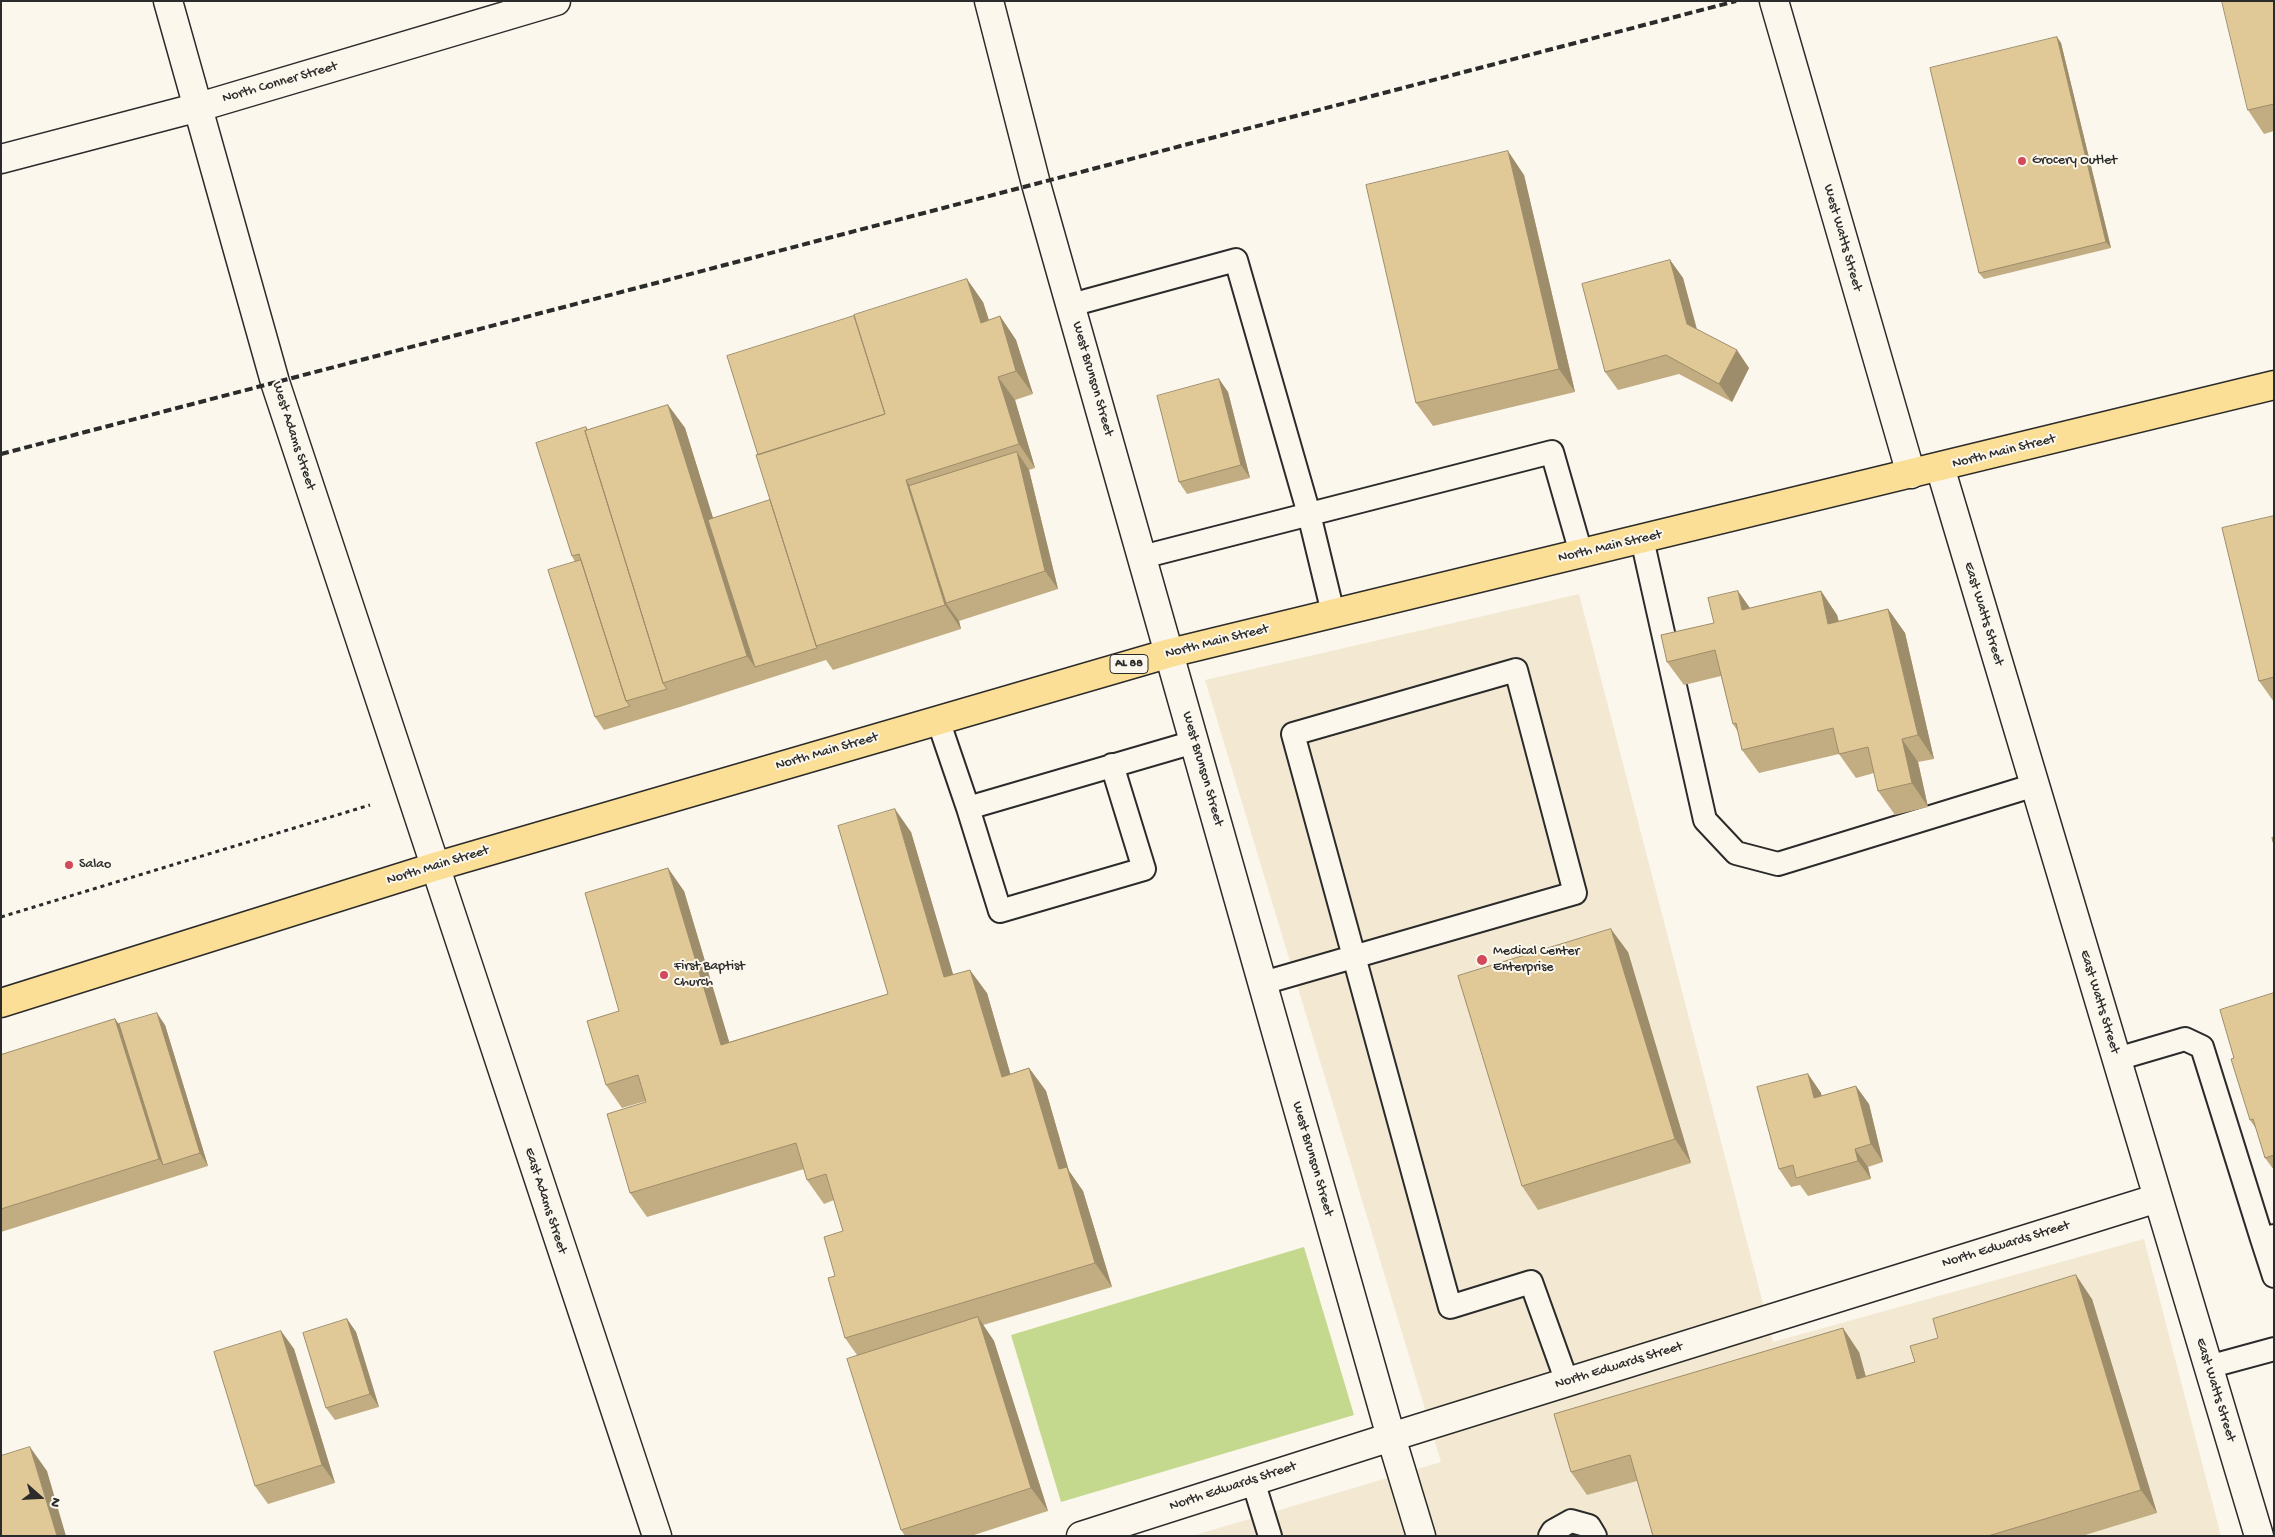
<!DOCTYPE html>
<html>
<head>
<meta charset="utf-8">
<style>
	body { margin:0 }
	#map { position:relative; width:2275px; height:1537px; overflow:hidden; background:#fbf7ec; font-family:"Gochi Hand",sans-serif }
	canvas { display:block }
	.frame { position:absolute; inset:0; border:2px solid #2b2b2b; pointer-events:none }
	.north { position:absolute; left:15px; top:1472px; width:50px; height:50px; -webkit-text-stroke:4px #fbf7ec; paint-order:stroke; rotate:109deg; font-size:14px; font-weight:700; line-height:20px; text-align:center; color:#2b2b2b }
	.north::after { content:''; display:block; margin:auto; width:18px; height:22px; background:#2b2b2b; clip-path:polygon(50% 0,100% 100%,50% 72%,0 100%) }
</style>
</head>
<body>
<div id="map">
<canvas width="2275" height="1537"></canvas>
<div class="frame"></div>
<div class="north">N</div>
</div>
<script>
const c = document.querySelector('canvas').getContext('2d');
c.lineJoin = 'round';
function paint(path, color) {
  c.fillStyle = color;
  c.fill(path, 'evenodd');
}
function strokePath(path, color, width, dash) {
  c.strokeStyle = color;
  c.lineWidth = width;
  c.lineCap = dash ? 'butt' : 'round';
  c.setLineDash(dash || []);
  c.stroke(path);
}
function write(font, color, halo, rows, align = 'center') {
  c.font = font + ' "Gochi Hand",sans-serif';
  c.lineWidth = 4;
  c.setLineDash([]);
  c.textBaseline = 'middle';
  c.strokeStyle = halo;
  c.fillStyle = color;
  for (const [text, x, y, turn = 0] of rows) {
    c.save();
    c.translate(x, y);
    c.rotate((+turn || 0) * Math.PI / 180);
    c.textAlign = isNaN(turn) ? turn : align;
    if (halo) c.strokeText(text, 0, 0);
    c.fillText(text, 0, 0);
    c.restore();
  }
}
paint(new Path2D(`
	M1579 594 1773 1342 2144 1239 2221 1536H1192L1441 1462 1205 680Z`), '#f3e9d2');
paint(new Path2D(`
	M1304 1247 1354 1415 1061 1502 1011 1335Z`), '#c4d98e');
const service = new Path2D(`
	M1071 305 1236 260 1309 514 1333 613
	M1642 539 1705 820 1736 853 1778 864 2035 785
	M1142 557 1552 452 1581 553
	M938 720 968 808 1194 742
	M968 808 1000 911 1144 869 1112 765
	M1263 983 1575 893 1516 670 1293 734 1450 1307 1531 1282 1567 1382
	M2117 1059 2185 1039 2202 1047 2262 1239
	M2274 1236 2262 1239 2274 1276
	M2208 1367 2274 1349
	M1253 1481 1270 1536
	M1550 1536 1553 1531 1571 1521 1589 1526 1595 1536`);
const minor = new Path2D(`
	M168 1 275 382 657 1536
	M989 1 1036 184 1391 1437 1421 1536
	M1774 1 1911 474
	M1 159 199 107 556 1
	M1940 467 2259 1536
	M1081 1536 1391 1437 2158 1198`);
const primary = new Path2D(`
	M1 1003 434 867 1170 653 2274 385`);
strokePath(service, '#2b2b2b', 26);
strokePath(minor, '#2b2b2b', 31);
strokePath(primary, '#2b2b2b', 31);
strokePath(new Path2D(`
	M1 917 370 805`), '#2b2b2b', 3, [4, 4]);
strokePath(service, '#fbf7ec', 22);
strokePath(minor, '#fbf7ec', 28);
strokePath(primary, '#fbdf96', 28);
strokePath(new Path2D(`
	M1 454 1736 1`), '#2b2b2b', 4, [8, 4]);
paint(new Path2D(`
	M2274 1V131L2264 134 2248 110Z
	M2057 37 2061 43 2111 248 1984 279 1979 273Z
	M1524 175 1575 392 1433 426 1416 403Z
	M1670 260 1683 278 1697 329 1749 368 1732 402 1679 374 1618 390 1605 372Z
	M983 302 989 320 1000 316 1016 340 1033 394 1015 400 1035 468 1029 470 1058 589 959 621 961 629 833 670 826 660 680 707 604 730 595 717 575 562 572 556 588 430 668 405 685 428 713 518 770 500 758 455Z
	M1219 379 1228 392 1250 478 1187 494 1179 482Z
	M2274 516V702L2259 681Z
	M1821 591 1837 615 1839 621 1888 609 1905 633 1934 759 1918 762 1928 807 1895 815 1878 791 1874 773 1856 778 1839 754 1759 773 1742 750 1738 732 1733 724 1721 676 1684 685 1667 662 1714 623 1750 608Z
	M911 832 953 975 987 993 1010 1074 1029 1068 1046 1091 1069 1171 1083 1191 1112 1287 983 1325 994 1341 1048 1511 971 1536H905L901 1530 857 1355 845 1338 835 1276 843 1231 834 1200 824 1204 807 1180 804 1169 647 1217 630 1193 646 1101 622 1108 606 1085 619 1011 684 891 729 1042 888 994Z
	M1628 952 1691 1163 1538 1210 1522 1186Z
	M2274 993V1170L2265 1158 2257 1130 2250 1120Z
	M115 1019 119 1024 165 1025 208 1166 1 1232V1055Z
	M1808 1074 1821 1093V1096L1869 1104 1883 1162 1868 1167 1871 1179 1808 1196 1800 1185 1791 1187 1779 1169Z
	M2092 1299 2157 1513 2082 1536H1653L1637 1481 1587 1495 1571 1472 1859 1352 1866 1377 1915 1362Z
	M347 1319 356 1332 379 1407 335 1420 326 1408Z
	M281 1331 294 1349 335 1483 268 1504 255 1486Z`), '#c2ad82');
paint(new Path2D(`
	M2057 37 2061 43 2111 248 2106 242Z
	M1508 151 1524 175 1575 392 1559 369Z
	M1670 260 1683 278 1700 342 1687 324Z
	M967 279 983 302 997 346 981 323Z
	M1000 316 1016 340 1033 394 1016 371Z
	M1737 350 1749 368 1732 402 1719 384Z
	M998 377 1015 400 1035 468 1019 444Z
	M1219 379 1228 392 1250 478 1241 465Z
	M668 405 685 428 759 666 755 667 747 656Z
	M1017 452 1029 470 1058 589 1045 571Z
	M906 480 922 504 946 603 959 621 961 629 945 605Z
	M1738 591 1755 615 1742 610Z
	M1821 591 1837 615 1844 647 1828 624Z
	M1888 609 1905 633 1934 759 1918 735Z
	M1902 739 1918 762 1928 807 1912 783Z
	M895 809 911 832 961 1001 944 977Z
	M668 868 684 891 737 1068 721 1045Z
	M1611 929 1628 952 1691 1163 1675 1139Z
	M970 970 987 993 1018 1100 1002 1077Z
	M157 1013 165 1025 208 1166 200 1153Z
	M115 1019 128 1037 163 1165 159 1159Z
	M1029 1068 1046 1091 1069 1171 1083 1191 1112 1287 1095 1263 1059 1169Z
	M1808 1074 1821 1093 1827 1116 1814 1098Z
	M1856 1086 1869 1104 1883 1162 1871 1144Z
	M1855 1149 1868 1167 1871 1179 1858 1161Z
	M2076 1275 2092 1299 2157 1513 2141 1490Z
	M978 1317 994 1341 1048 1511 1031 1488Z
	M347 1319 356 1332 379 1407 370 1394Z
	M1843 1328 1859 1352 1873 1403 1857 1379Z
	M281 1331 294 1349 335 1483 322 1465Z
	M30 1447 47 1471 66 1536H57Z`), '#9e8d6a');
const building = new Path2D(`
	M2222 1H2274V104L2248 110Z
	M2057 37 2106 242 1979 273 1930 68Z
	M1508 151 1559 369 1416 403 1366 185Z
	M1670 260 1687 324 1737 350 1719 384 1666 355 1605 372 1582 284Z
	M967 279 981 323 1000 316 1016 371 998 377 1019 444 906 480 945 605 816 646 756 455 885 414 854 315Z
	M854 316 885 414 758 455 727 356Z
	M1219 379 1241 465 1179 482 1157 396Z
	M668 405 747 656 663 683 585 431Z
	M586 427 587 430 585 431 663 683 667 689 626 701 579 554 572 556 536 443Z
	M1017 452 1045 571 946 603 909 486Z
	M770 500 817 648 755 667 708 520Z
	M2274 516V677L2259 681 2222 528Z
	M581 560 626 701 630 706 595 717 548 570Z
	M1738 591 1742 610 1821 591 1828 624 1888 609 1918 735 1902 739 1912 783 1878 791 1868 747 1839 754 1833 728 1742 750 1736 723 1733 724 1715 650 1667 662 1661 635 1714 623 1708 598Z
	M895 809 944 977 970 970 1002 1077 1029 1068 1059 1169 1067 1167 1095 1263 845 1338 828 1278 835 1276 824 1237 843 1231 826 1174 807 1180 796 1143 630 1193 607 1114 646 1102 638 1075 606 1085 587 1021 619 1011 585 893 668 868 721 1045 888 994 838 826Z
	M2274 837V845L2272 838Z
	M1611 929 1675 1139 1522 1186 1458 976Z
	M2274 993V1155L2265 1158 2253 1119 2250 1120 2231 1059 2234 1058 2220 1010Z
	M157 1013 200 1153 163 1165 119 1024Z
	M115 1019 159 1159 1 1209V1055Z
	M1808 1074 1814 1098 1856 1086 1871 1144 1855 1149 1858 1161 1796 1178 1793 1165 1779 1169 1757 1087Z
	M2076 1275 2141 1490 1988 1536H1653L1630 1455 1571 1472 1554 1414 1843 1328 1857 1379 1915 1362 1910 1346 1938 1338 1933 1319Z
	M978 1317 1031 1488 901 1530 847 1359Z
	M347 1319 370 1394 326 1408 303 1333Z
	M281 1331 322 1465 255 1486 214 1352Z
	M30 1447 57 1536H1V1456Z`);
paint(building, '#e1c997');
strokePath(building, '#9e8d6a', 1);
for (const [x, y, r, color] of [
	[2022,161,5,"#d1495b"],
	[69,865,5,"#d1495b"],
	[1482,960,6,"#d1495b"],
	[664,975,5,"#d1495b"]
]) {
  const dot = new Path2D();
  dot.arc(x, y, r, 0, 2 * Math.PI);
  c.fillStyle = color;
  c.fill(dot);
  strokePath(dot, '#fbf7ec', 2);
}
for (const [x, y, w] of [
	[1129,664,38]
]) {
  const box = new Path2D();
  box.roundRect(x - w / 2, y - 9.5, w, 19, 4);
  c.fillStyle = '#fbf7ec';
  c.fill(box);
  strokePath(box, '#2b2b2b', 1);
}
write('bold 12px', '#2b2b2b', null, [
	["AL 88",1129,664]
]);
write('14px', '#2b2b2b', '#fbf7ec', [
	["North Conner Street",280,83,-16],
	["West Watts Street",1842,238,74],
	["West Brunson Street",1092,379,74],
	["West Adams Street",293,436,72],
	["North Main Street",2004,452,-14],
	["North Main Street",1610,547,-13],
	["East Watts Street",1983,614,73],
	["North Main Street",1217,642,-14],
	["North Main Street",827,752,-16],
	["West Brunson Street",1202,769,74],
	["North Main Street",438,866,-17],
	["East Watts Street",2099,1002,73],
	["West Brunson Street",1312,1159,74],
	["East Adams Street",545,1201,72],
	["North Edwards Street",2006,1245,-17],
	["North Edwards Street",1619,1366,-17],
	["East Watts Street",2215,1390,73],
	["North Edwards Street",1233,1487,-18]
]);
write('14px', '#2b2b2b', '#fbf7ec', [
	["Grocery Outlet",2032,161],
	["Salao",79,865],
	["Medical Center",1493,952],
	["Enterprise",1493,968],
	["First Baptist",674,967],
	["Church",674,983]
], 'left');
</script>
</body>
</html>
